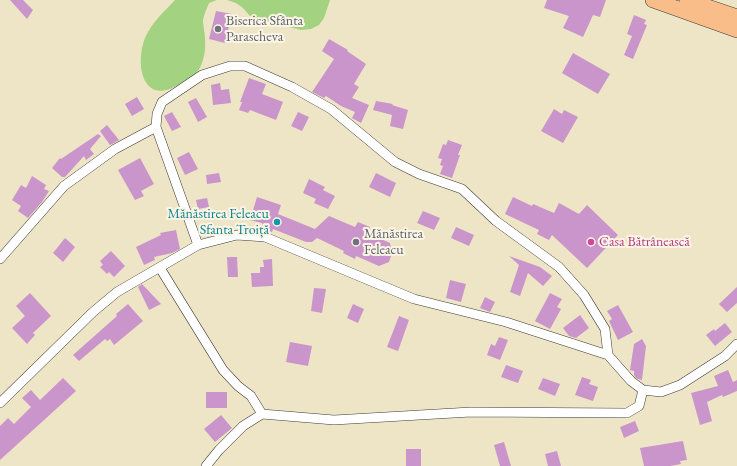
<!DOCTYPE html>
<html>
<head>
<meta charset="utf-8">
<style>
	body { margin:0 }
	canvas { display:block; background:#eee5c6 }
</style>
</head>
<body>
<canvas width="737" height="466"></canvas>
<script>
const c = document.querySelector('canvas').getContext('2d');
c.lineJoin = 'round';
function paint(path, color) {
  c.fillStyle = color;
  c.fill(path, 'evenodd');
}
function strokePath(path, color, width, dash) {
  c.strokeStyle = color;
  c.lineWidth = width;
  c.lineCap = dash ? 'butt' : 'round';
  c.setLineDash(dash || []);
  c.stroke(path);
}
function write(font, color, halo, rows, align = 'center') {
  c.font = font + ' "EB Garamond",serif';
  c.lineWidth = 4;
  c.setLineDash([]);
  c.textBaseline = 'middle';
  c.strokeStyle = halo;
  c.fillStyle = color;
  for (const [text, x, y, turn = 0] of rows) {
    c.save();
    c.translate(x, y);
    c.rotate((+turn || 0) * Math.PI / 180);
    c.textAlign = isNaN(turn) ? turn : align;
    if (halo) c.strokeText(text, 0, 0);
    c.fillText(text, 0, 0);
    c.restore();
  }
}
paint(new Path2D(`
	M175 0H217L209 3C207 8 204 14 203 20 203 26 205 33 205 39 206 49 204 62 198 71 194 77 187 80 181 83 144 108 134 67 145 38 152 22 164 12 175 0Z
	M227 0H330L324 18 319 25 311 29 301 30 257 19 249 15 243 8 236 3Z`), '#a3d280');
paint(new Path2D(`
	M10 0H23L33 10 27 19Z
	M547 0H606L600 17 593 15 583 37 563 28 569 16 544 8Z
	M216 11 232 14 225 43 209 39Z
	M634 15 646 20 644 24 647 25 633 59 624 55 632 36 627 34Z
	M329 39 348 50 347 51 366 64 354 84 359 87 352 98 369 105 361 123 352 118 355 112 341 106 326 96 324 98 312 92 334 59 322 51Z
	M573 53 610 74 598 94 562 73Z
	M249 78 266 84 262 94 283 102 276 120 250 110 248 113 239 110 242 102H240Z
	M220 83 221 90 229 89 231 103 213 105 211 85Z
	M137 97 144 109 132 116 125 104Z
	M196 98 207 117 198 122 188 102Z
	M376 101 393 104 392 105 408 110 403 129 390 126 392 115 373 110Z
	M554 109 562 114 564 110 578 117 563 143 541 131Z
	M172 112 181 127 172 131 164 116Z
	M298 112 309 117 302 131 291 126Z
	M107 125 119 140 110 145 100 131Z
	M98 134 101 136 90 149 94 154 86 160 84 156 65 177H62L52 168 60 158 61 159Z
	M448 140 462 145 458 155H460L452 178 440 174 443 166 440 165 442 159 438 158 443 144 446 145Z
	M189 152 198 169 185 175 177 158Z
	M140 158 154 184 141 191 144 196 135 200 118 170Z
	M219 173 221 182 207 184 206 175Z
	M376 173 396 183 390 197 369 187Z
	M32 176 46 185 44 189 49 191 42 202 28 218 18 211 21 206 12 200 21 185 26 188Z
	M309 179 325 187 323 190 335 196 328 209 314 203 316 199 303 193Z
	M257 197 281 205 278 214 315 229 329 216 355 227 358 222 370 227 367 233 390 243 392 253 389 262 379 266 356 256 355 259 343 253 344 251 317 238 312 242H306L273 229 272 232 262 229 263 225 262 223 250 220Z
	M513 197 532 206 533 204 554 213 559 203 579 214 587 205 618 235 587 268 552 235 549 240 537 234 539 230 505 214Z
	M207 198 209 207 198 209 196 200Z
	M423 211 440 218 434 230 417 223Z
	M456 227 474 235 469 246 451 238Z
	M176 230 180 249 172 253 154 257 155 260 144 265 136 247 161 235 160 233Z
	M65 238 75 247 63 262 53 253Z
	M111 251 125 266 114 277 109 272 107 274 100 267 103 265 100 261Z
	M509 256 540 267 552 276 543 286 528 273 520 296 510 292 519 265Z
	M227 257H237L238 277H228Z
	M272 259 273 286 252 287 251 273H260V267H264L263 260Z
	M450 280 466 284 461 302 446 298Z
	M142 284 161 304 149 310 138 287Z
	M737 287V303L727 312 719 304Z
	M314 288 326 289 322 313 311 311Z
	M30 293 51 316 33 333 35 335 27 344 12 328 25 316 16 306Z
	M550 293 562 299 557 307 561 309 550 329 535 321Z
	M485 297 495 302 490 312 480 308Z
	M128 304 143 321 114 345 110 339 107 341 105 339 79 361 73 355 117 316 116 314Z
	M353 304 364 309 358 323 347 318Z
	M618 305 633 332 618 340 609 321 612 319 607 311Z
	M580 315 589 328 576 338 569 336 563 328Z
	M399 316 409 320 398 351 387 347Z
	M725 323 732 332 715 346 706 335 714 329 715 331Z
	M499 337 508 340 500 360 487 355 491 344 495 346Z
	M642 339 646 346 642 380 638 379 635 377 634 375V371L630 370 634 344Z
	M290 342 312 346 308 366 286 362Z
	M506 365 523 371 518 383 501 377Z
	M728 370 733 382 737 380V391L723 397 722 395 707 402 712 421 700 425 691 393 718 386 714 376Z
	M582 377 591 380 589 384 598 387 593 401 575 395Z
	M63 378 76 391 0 460V426L8 418 14 424 31 407 22 398 31 390 40 400Z
	M543 378 560 384 555 396 538 389Z
	M206 392H227V408H206Z
	M221 415 232 428 215 442 204 429Z
	M635 421 639 431 624 438 620 427Z
	M683 441 687 460 680 461 681 464 670 466H644L640 448Z
	M504 442 511 466H500L494 445Z
	M406 449H421V466H406Z
	M557 451 561 466H548L545 454Z`), '#ca95ca');
const street = new Path2D(`
	M156 127 198 245
	M0 259 64 186 115 149 156 127 157 114 162 102 202 75 230 66H245L292 87 331 109 395 162 419 174 462 189 496 221 559 267 584 295 605 329 608 355
	M160 268 223 370 238 386 251 396 262 414
	M0 403 93 312 117 292 198 245 237 235 265 237 414 299 506 322 608 355 631 381 643 390 661 392 680 385 725 356 737 344
	M206 466 219 450 243 426 262 414 334 420 471 412 627 413 639 406 643 390`);
const primary = new Path2D(`
	M653 0 737 30
	M687 0 737 17`);
strokePath(street, '#3c3a36', 10);
strokePath(primary, '#3c3a36', 16);
strokePath(street, '#fff', 9);
strokePath(primary, '#f8bd89', 15);
for (const [x, y, r, color] of [
	[218,29,4,"#6b7280"],
	[277,222,4,"#0f9aa8"],
	[356,242,4,"#6b7280"],
	[591,242,4,"#d1479c"]
]) {
  const dot = new Path2D();
  dot.arc(x, y, r, 0, 2 * Math.PI);
  c.fillStyle = color;
  c.fill(dot);
  strokePath(dot, '#fcf5e5', 1.5);
}
write('14px', '#5b616d', '#fcf5e5', [
	["Biserica Sfânta",226,21],
	["Parascheva",226,37],
	["Mănăstirea",364,234],
	["Feleacu",364,250]
], 'left');
write('14px', '#0d838f', '#fcf5e5', [
	["Mănăstirea Feleacu",269,214],
	["Sfanta Troiță",269,230]
], 'right');
write('14px', '#b23c85', '#fcf5e5', [
	["Casa Bătrânească",599,242]
], 'left');
</script>
</body>
</html>
